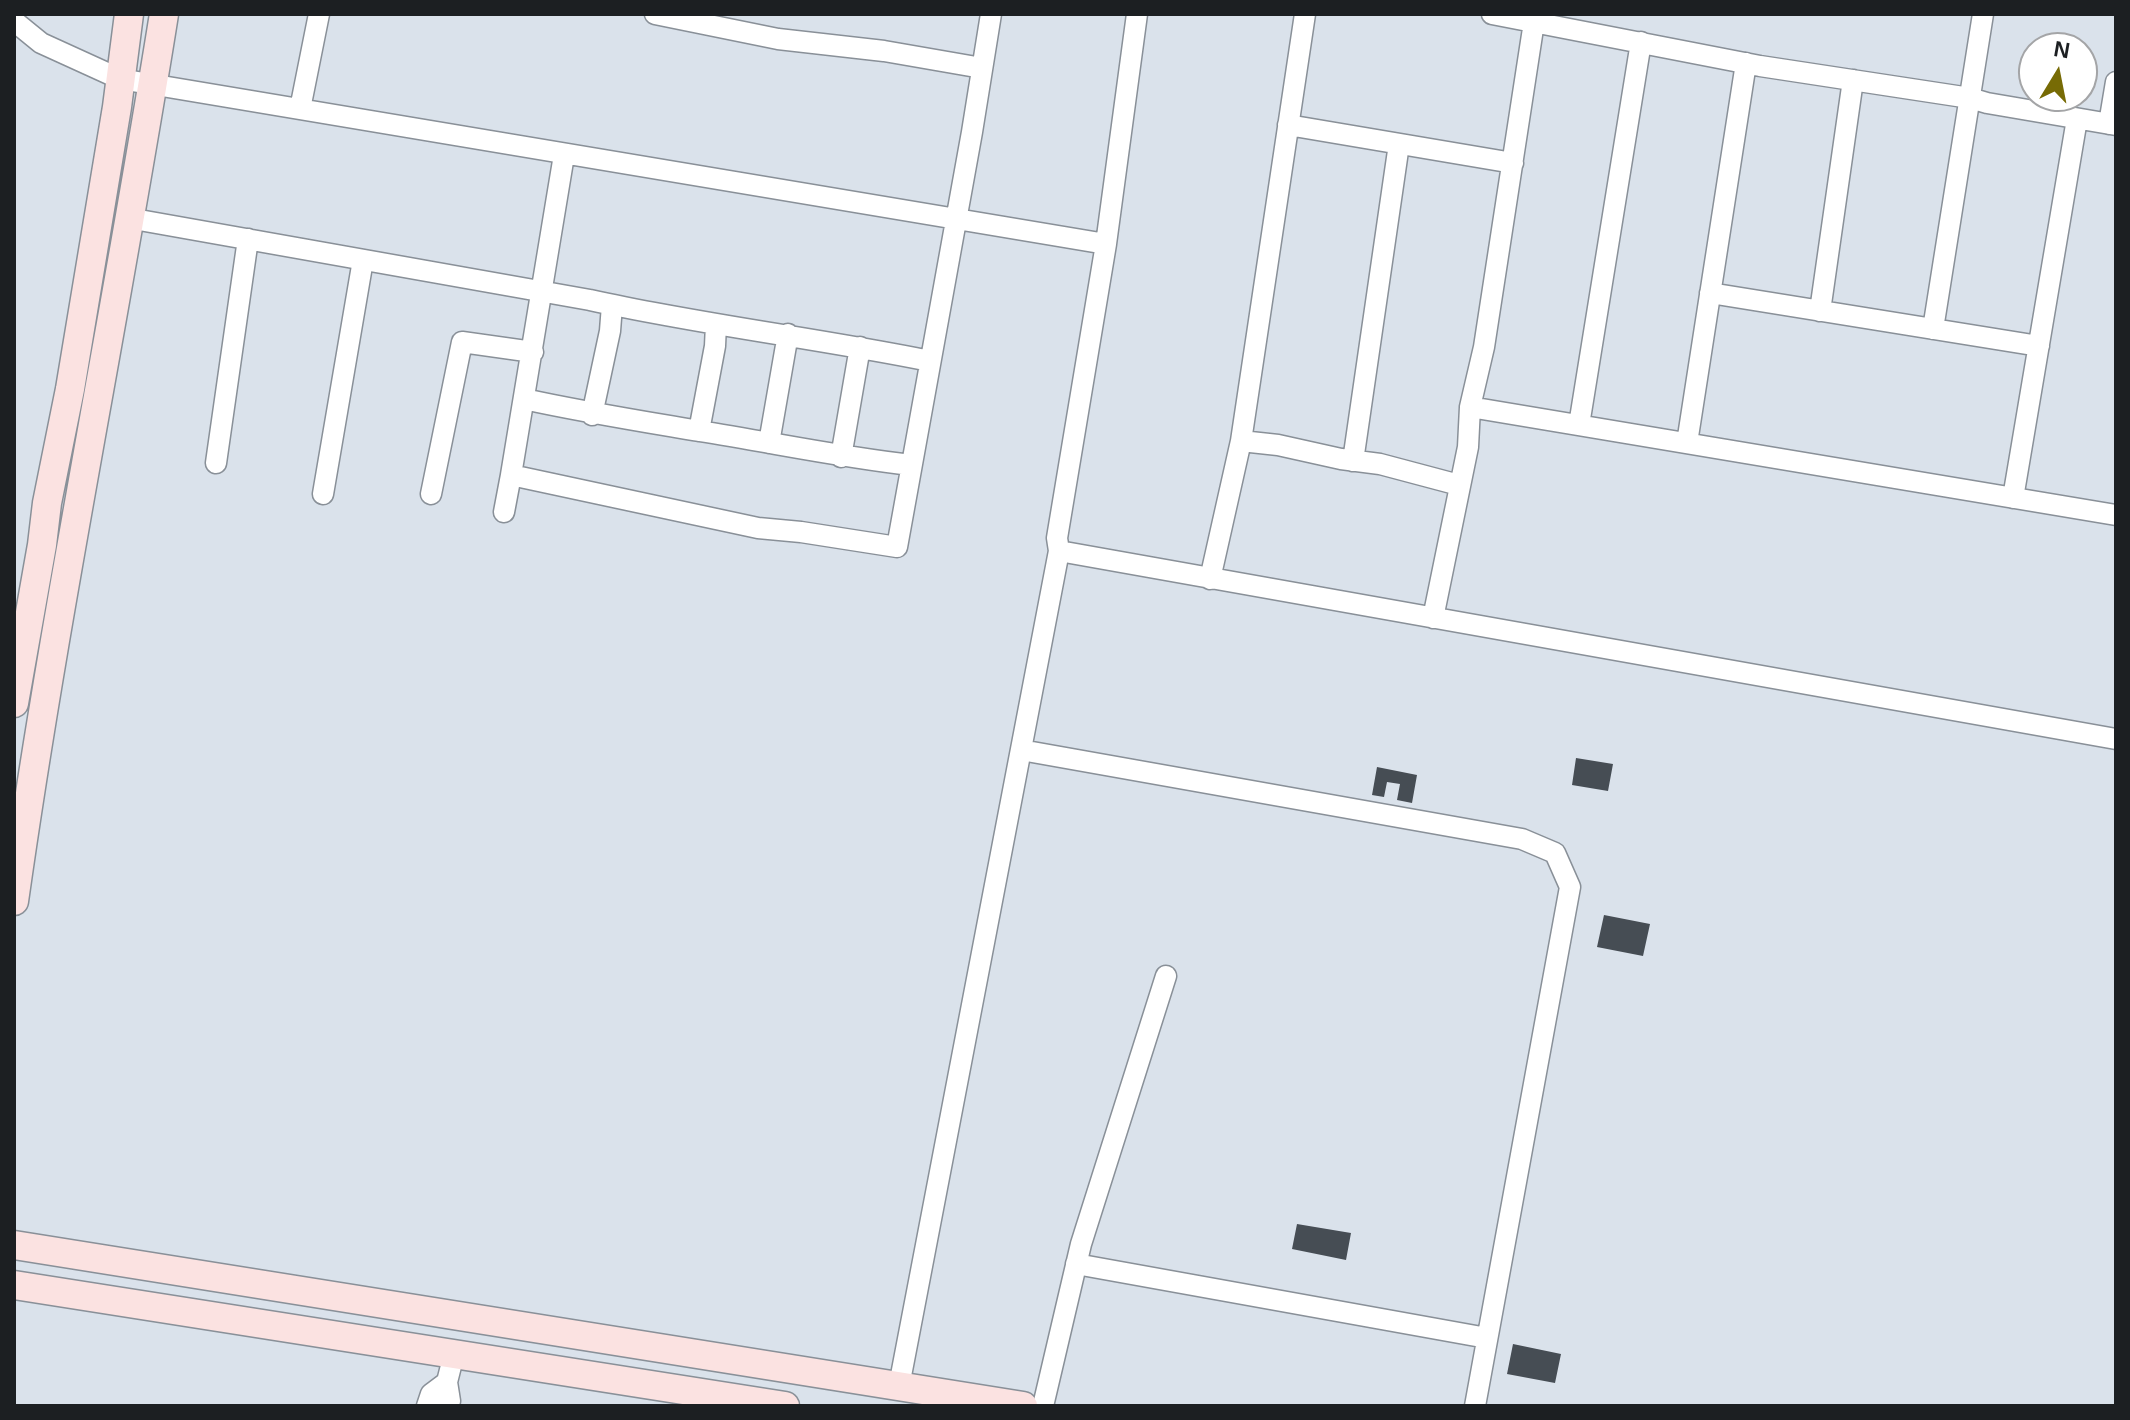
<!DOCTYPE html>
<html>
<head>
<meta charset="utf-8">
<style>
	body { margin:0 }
	#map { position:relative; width:2130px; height:1420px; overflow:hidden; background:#dae2eb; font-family:Helvetica,sans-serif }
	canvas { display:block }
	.frame { position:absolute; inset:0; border:16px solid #1c1f22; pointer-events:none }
	.north { position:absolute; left:2018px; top:32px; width:80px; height:80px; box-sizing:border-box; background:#fff; border:2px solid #a4a5a7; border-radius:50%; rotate:10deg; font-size:22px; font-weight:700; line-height:32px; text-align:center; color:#1c1f22 }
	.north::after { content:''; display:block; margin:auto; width:28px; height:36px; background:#776b05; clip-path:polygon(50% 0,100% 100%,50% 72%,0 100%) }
</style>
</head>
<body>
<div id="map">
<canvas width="2130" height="1420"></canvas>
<div class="frame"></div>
<div class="north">N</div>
</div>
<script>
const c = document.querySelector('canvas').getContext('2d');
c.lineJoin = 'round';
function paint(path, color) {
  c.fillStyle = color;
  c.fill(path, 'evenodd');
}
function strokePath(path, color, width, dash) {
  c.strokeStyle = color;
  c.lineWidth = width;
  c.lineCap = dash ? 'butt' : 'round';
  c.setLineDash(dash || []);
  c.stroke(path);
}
paint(new Path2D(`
	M1576 758 1613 764 1608 791 1572 785Z
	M1377 767 1417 775 1412 803 1397 800 1400 784 1387 782 1384 797 1372 795Z
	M1604 915 1650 924 1643 956 1597 947Z
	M1297 1224 1351 1233 1346 1260 1292 1249Z
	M1513 1344 1561 1354 1555 1383 1507 1374Z`), '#464d54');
const street = new Path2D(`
	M655 14 778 39 884 51 982 68
	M1137 14 1106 244 1057 538 1059 551 2116 739
	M1492 14 1760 66 1970 98 1987 103 2116 125
	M14 21 41 43 120 79 1106 244
	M300 109 319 14
	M2109 124 2116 82
	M1288 125 1513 163
	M564 155 511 475 758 528 801 532 897 547 972 132 991 14
	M128 218 590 300C702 325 817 338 930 361
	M1710 293 2039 346
	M1820 311 1853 80
	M1933 329 1983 14
	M524 399C583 412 640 421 699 431 770 442 839 457 911 465
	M1470 407 2116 515
	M592 415 610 331 612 305
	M1579 425 1641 42
	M699 431 715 346 716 324
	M1241 441 1278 445 1341 459 1380 464 1459 485
	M769 443 788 334
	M1687 443 1746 63
	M841 457 860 347
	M1353 461 1399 144
	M216 463 248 239
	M323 494 363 260
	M431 494 462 342 533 352
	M2013 498 2077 119
	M504 512 511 475
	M1210 579 1241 441 1305 14
	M1433 618 1468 447 1470 407 1484 347 1534 22
	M1021 750 1522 839 1555 853 1570 887 1475 1406
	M1076 1264 1487 1338
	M899 1386 1059 551
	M427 1406 431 1394 447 1382
	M448 1406 450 1401 447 1382 454 1354
	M1043 1406 1081 1244 1166 976`);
const secondary = new Path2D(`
	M14 703 42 545 47 503 70 389 117 107 129 14
	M14 901C56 604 117 310 164 14
	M14 1245 1023 1406
	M14 1285 785 1406`);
strokePath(street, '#899098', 23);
strokePath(secondary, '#899098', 31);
strokePath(street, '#fff', 20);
strokePath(secondary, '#fbe2e1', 28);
</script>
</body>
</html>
